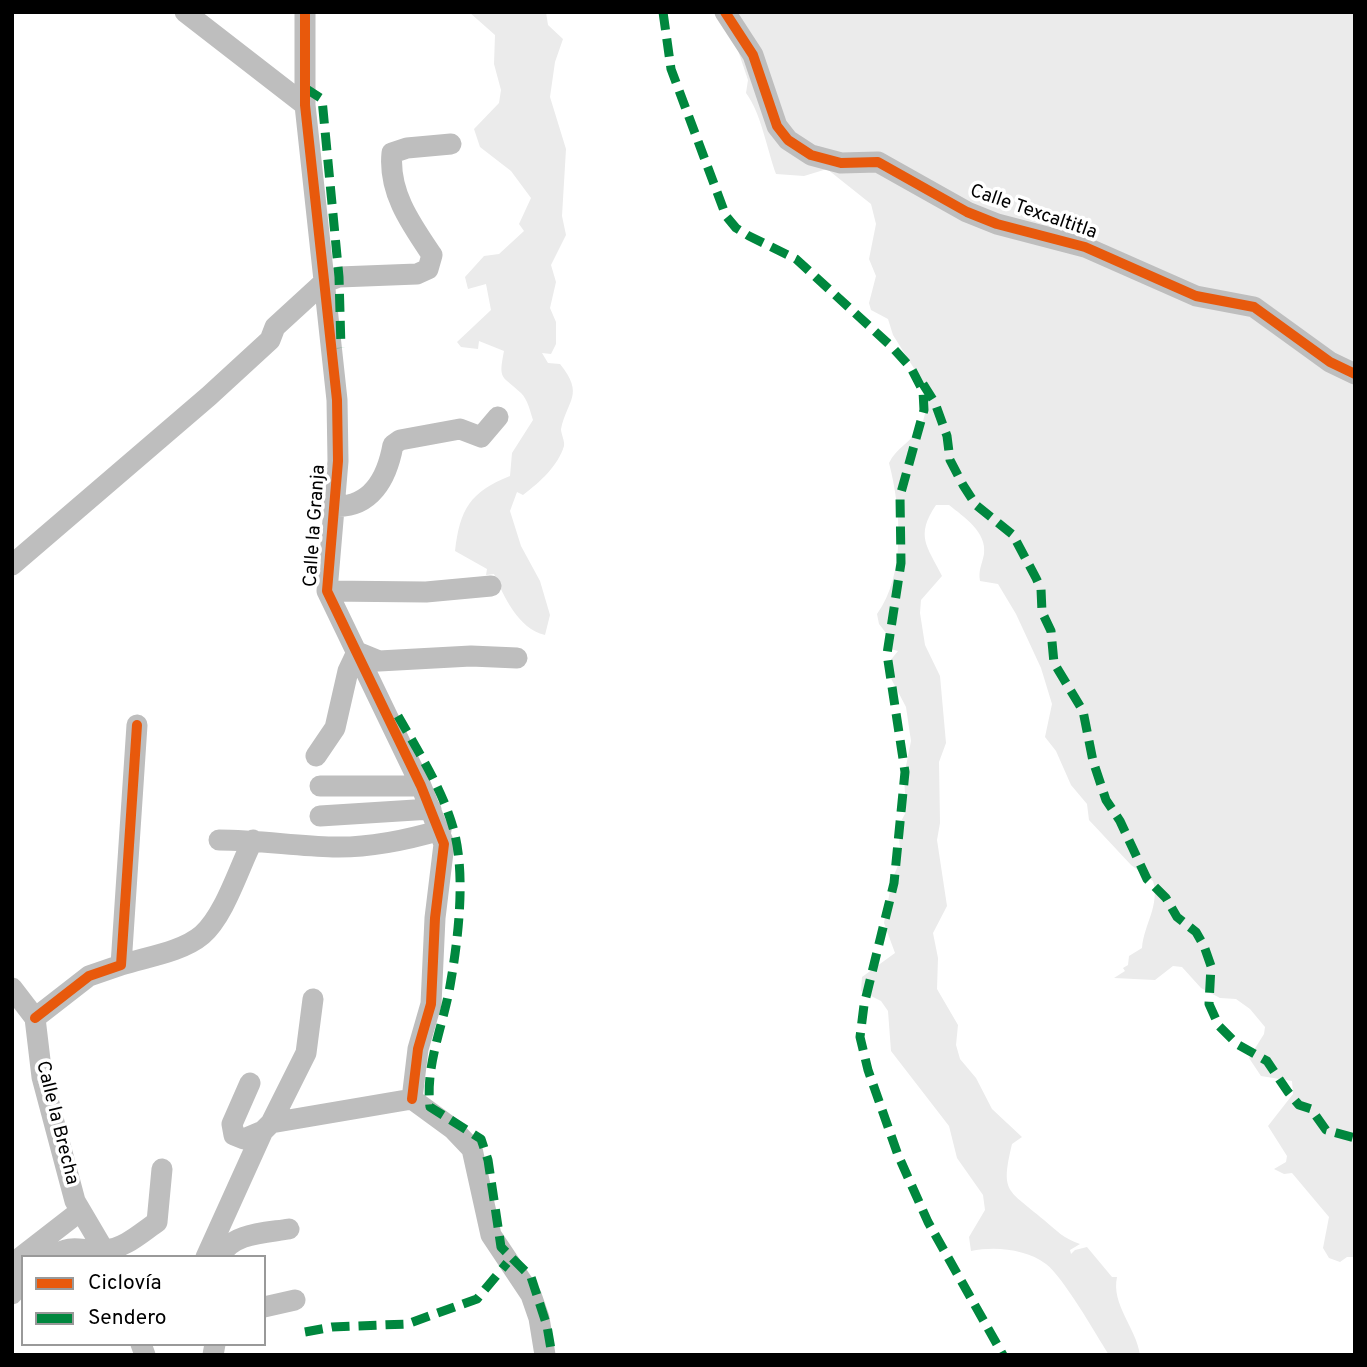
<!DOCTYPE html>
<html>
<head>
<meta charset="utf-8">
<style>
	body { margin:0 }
	#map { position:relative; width:1367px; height:1367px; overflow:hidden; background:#fff; font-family:Overpass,sans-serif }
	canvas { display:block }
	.frame { position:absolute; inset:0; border:14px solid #000; pointer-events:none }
	.legend { position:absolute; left:21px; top:1255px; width:245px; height:91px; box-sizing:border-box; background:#fff; border:2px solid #999; margin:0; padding:9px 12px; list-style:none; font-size:21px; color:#000 }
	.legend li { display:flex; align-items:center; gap:14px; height:35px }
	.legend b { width:35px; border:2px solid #999 }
</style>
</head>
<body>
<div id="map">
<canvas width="1367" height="1367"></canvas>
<div class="frame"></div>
<ul class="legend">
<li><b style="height:9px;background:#e8590c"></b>Ciclovía</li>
<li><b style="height:9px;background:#00873e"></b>Sendero</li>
</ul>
</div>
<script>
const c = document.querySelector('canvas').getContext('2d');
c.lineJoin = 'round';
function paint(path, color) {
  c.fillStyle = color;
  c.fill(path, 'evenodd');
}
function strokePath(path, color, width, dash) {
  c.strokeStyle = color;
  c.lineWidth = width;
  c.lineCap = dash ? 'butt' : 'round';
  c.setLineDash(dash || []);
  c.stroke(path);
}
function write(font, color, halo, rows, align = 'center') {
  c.font = font + ' Overpass,sans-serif';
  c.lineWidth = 7;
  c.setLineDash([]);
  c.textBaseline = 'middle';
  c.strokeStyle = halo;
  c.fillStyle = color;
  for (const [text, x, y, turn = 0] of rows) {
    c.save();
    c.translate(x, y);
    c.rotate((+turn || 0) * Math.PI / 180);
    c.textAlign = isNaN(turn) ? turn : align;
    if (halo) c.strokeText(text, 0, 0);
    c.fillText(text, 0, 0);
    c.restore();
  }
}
paint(new Path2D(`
	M469 12H546L548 25 563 39 555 62 550 97 566 149 562 216 566 235 551 265 556 282 550 308 556 322V344L551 354 542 353 548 363 560 364C585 395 567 400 561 429 561 434 565 441 564 446 558 466 540 482 523 495L517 492 510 511 521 546 540 581 550 615 545 635C518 629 504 596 494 574L486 575 487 569 455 551C460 509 470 492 510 476L512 453 533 420C530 411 528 400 521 393 502 375 498 381 504 351L479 341 478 349 461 347 457 342 491 310 486 284 468 289 465 277 484 256 499 254 524 231 519 224 531 198 511 171 480 147 474 129 499 103 501 90 494 64 495 35Z
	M725 12H1355V1257H1347L1340 1262 1329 1258 1323 1248 1329 1217 1292 1173 1284 1174 1274 1169 1286 1162 1287 1156 1268 1126 1293 1094 1292 1081 1261 1076 1249 1058 1264 1034 1265 1027 1250 1009 1236 999 1220 998 1201 988 1182 967 1173 966 1155 980 1114 978 1125 971 1123 968 1128 965 1129 956 1142 948C1144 924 1160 906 1153 881L1131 865 1089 820 1087 804 1071 785 1056 751 1045 737 1052 704 1041 668 1016 614 998 584 980 581C978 570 982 565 984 554 987 532 964 517 949 505H936C915 536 927 546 942 576L921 600 920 613 925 645 940 676 946 743 939 762 940 823 937 840 947 906 933 933 938 958 937 989 958 1025 956 1045 960 1059 976 1078 992 1109 1022 1137 1012 1144C1000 1194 1008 1189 1044 1220 1057 1231 1063 1238 1080 1244L1070 1250 1071 1254 1075 1250 1087 1247 1112 1277H1117C1111 1305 1136 1327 1140 1355H1109C1095 1333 1064 1278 1046 1264 1026 1249 995 1246 971 1251L969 1237 985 1210 983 1195 957 1158 949 1126 891 1051 888 1011 881 1001 861 991 862 977 895 953 884 923 892 880 901 858 898 827 906 812 904 776 911 741 906 707 885 667 898 651 890 649 893 642 879 624 877 614C906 574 901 509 889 463 896 448 911 442 920 428 926 418 925 405 930 394L893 335 888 319 871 310 869 303 876 276 869 259 876 224 871 204 827 169 804 176 776 174C767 149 761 113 746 93L748 80Z`), '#ebebeb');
strokePath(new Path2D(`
	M185 12 305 105
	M305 12V105L337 400 338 461 327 591 421 786 444 844 435 918 431 1004 418 1049 412 1099
	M725 12 753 55 777 126 788 140 811 155 841 163 878 162 967 212 997 224 1085 247 1196 296 1254 307 1330 362 1355 374
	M333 506C371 509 387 478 393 445L400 440 460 429 481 437 498 417
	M12 565 209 396 270 340 275 327 323 283 339 277 417 274 428 269 432 255C411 224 388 192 392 153L407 148 451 144
	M327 591 426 592 491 586
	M316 756 335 728 348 671 357 652 379 661 471 656 517 658
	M320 786H421
	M320 816 431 809
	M219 840C258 840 295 846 333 847 369 848 407 840 441 830
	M121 965C146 957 182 952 202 935 225 915 239 867 253 840
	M12 988 35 1018 42 1077 75 1201 108 1257
	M35 1018 89 976 121 965 137 725
	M250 1083 232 1124 234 1135 244 1139 263 1131
	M412 1099 453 1129 472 1149 491 1235 531 1295 539 1318 545 1355
	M271 1123 306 1053 313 999
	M51 1257C74 1242 80 1252 104 1250 124 1249 141 1233 157 1222L162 1169
	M206 1257 263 1131 271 1123 412 1099
	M220 1257C231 1233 265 1233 289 1229
	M12 1264 79 1212
	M12 1294 23 1278
	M264 1307 295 1300
	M141 1344 145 1355
	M213 1355 215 1344`), '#bebebe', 21);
strokePath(new Path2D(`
	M663 12 671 69 726 216 736 228 749 236 796 259 892 347 911 368 923 391 924 410 900 496 901 563 887 654 905 772 894 883 864 1005 860 1037 868 1070 898 1155 928 1222 1003 1355
	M305 88 322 99 339 277 341 348
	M923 384 935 403 947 436 950 460 963 485 976 505 1013 535 1036 578 1041 589 1042 612 1051 631 1054 663 1083 711 1093 761 1106 800 1120 821 1147 879 1166 898 1177 917 1196 932 1204 946 1211 966 1209 1004 1219 1026 1237 1044 1267 1061 1288 1092 1299 1105 1311 1109 1326 1130 1355 1138
	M398 716C419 753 443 790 454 831 466 877 458 940 450 986 443 1026 425 1066 430 1107L481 1139 488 1160 501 1247 531 1277 547 1326 552 1355
	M305 1332 332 1327 407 1324 477 1299 507 1263`), '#00873e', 9, [18, 9]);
strokePath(new Path2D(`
	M305 12V105L337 400 338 461 327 591 421 786 444 844 435 918 431 1004 418 1049 412 1099
	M725 12 753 55 777 126 788 140 811 155 841 163 878 162 967 212 997 224 1085 247 1196 296 1254 307 1330 362 1355 374
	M35 1018 89 976 121 965 137 725`), '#e8590c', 10);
write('19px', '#000', '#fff', [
	["Calle Texcaltitla",1033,213,19],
	["Calle la Granja",316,526,-86],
	["Calle la Brecha",56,1123,76]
]);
</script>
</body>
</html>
